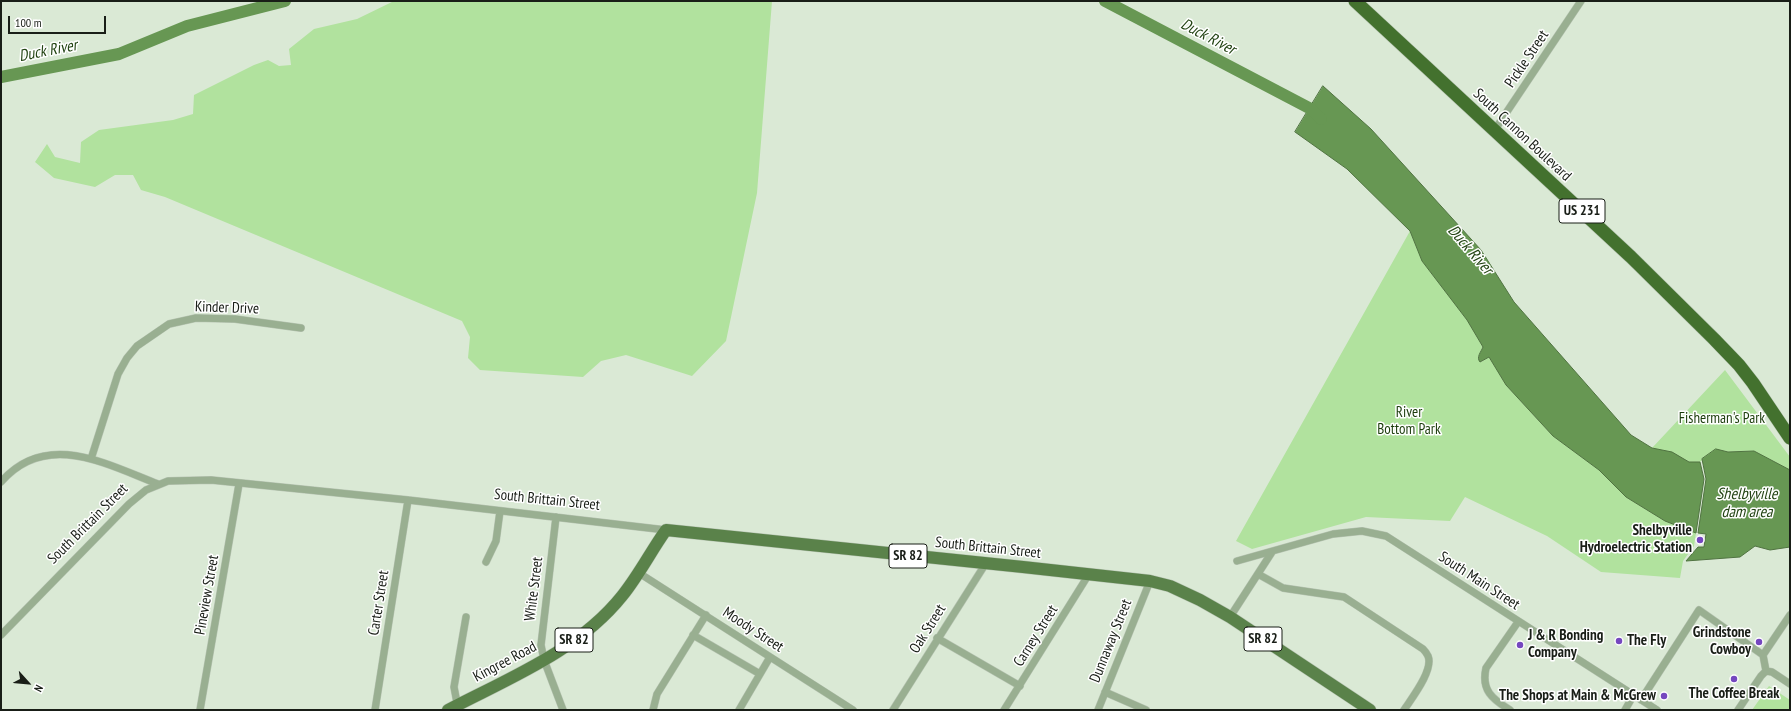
<!DOCTYPE html>
<html>
<head>
<meta charset="utf-8">
<style>
	body { margin:0 }
	#map { position:relative; width:1791px; height:711px; overflow:hidden; background:#dae9d5; font-family:"PT Sans Narrow",sans-serif }
	canvas { display:block }
	.frame { position:absolute; inset:0; border:2px solid #191e17; pointer-events:none }
	.north { position:absolute; left:8px; top:663px; width:40px; height:40px; -webkit-text-stroke:3px #fff; paint-order:stroke; rotate:117deg; font-size:11px; font-weight:700; line-height:16px; text-align:center; color:#191e17 }
	.north::after { content:''; display:block; margin:auto; width:14px; height:18px; background:#191e17; clip-path:polygon(50% 0,100% 100%,50% 72%,0 100%) }
	.scale { position:absolute; left:8px; top:16px; width:98px; height:18px; box-sizing:border-box; border:2px solid #191e17; border-top:0; padding-left:5px; font-size:12px; line-height:14px; white-space:nowrap; color:#191e17; -webkit-text-stroke:3px #fff; paint-order:stroke }
</style>
</head>
<body>
<div id="map">
<canvas width="1791" height="711"></canvas>
<div class="frame"></div>
<div class="north">N</div>
<div class="scale">100 m</div>
</div>
<script>
const c = document.querySelector('canvas').getContext('2d');
c.lineJoin = 'round';
function paint(path, color) {
  c.fillStyle = color;
  c.fill(path, 'evenodd');
}
function strokePath(path, color, width, dash) {
  c.strokeStyle = color;
  c.lineWidth = width;
  c.lineCap = dash ? 'butt' : 'round';
  c.setLineDash(dash || []);
  c.stroke(path);
}
function write(font, color, halo, rows, align = 'center') {
  c.font = font + ' "PT Sans Narrow",sans-serif';
  c.lineWidth = 3;
  c.setLineDash([]);
  c.textBaseline = 'middle';
  c.strokeStyle = halo;
  c.fillStyle = color;
  for (const [text, x, y, turn = 0] of rows) {
    c.save();
    c.translate(x, y);
    c.rotate((+turn || 0) * Math.PI / 180);
    c.textAlign = isNaN(turn) ? turn : align;
    if (halo) c.strokeText(text, 0, 0);
    c.fillText(text, 0, 0);
    c.restore();
  }
}
paint(new Path2D(`
	M394 1H772L757 193 726 341 692 376 626 355 601 361 583 377 480 370 468 358 470 337 462 321 165 197 141 190 133 175H115L95 187 54 178 35 162 47 144 55 157 80 163 81 142 99 130 173 120 193 114 194 95 254 65 268 60 279 66 291 65 289 49 314 29 357 19Z
	M1410 231 1422 261 1467 320 1483 347 1478 357 1481 362 1489 357 1506 385 1553 436 1599 470 1626 497 1665 521 1696 533 1694 546 1683 561 1680 578 1601 572 1547 536 1465 497 1450 521 1366 517 1252 549 1236 541Z
	M1725 370 1790 457V470L1754 451 1728 452 1716 450 1700 462H1689L1652 448Z
	M1769 686 1790 700V710H1752Z`), '#b1e29e');
const water = new Path2D(`
	M1323 86 1371 129 1481 250 1514 302 1631 435 1652 448 1672 452 1689 462H1700L1704 479 1696 533 1665 521 1626 497 1599 470 1553 436 1506 385 1489 357 1480 362C1476 357 1481 352 1483 347L1467 320 1422 261 1410 231 1347 169 1295 132Z
	M1716 449 1728 452 1754 451 1790 470V547L1770 550 1755 546 1740 557 1686 561 1698 547H1704L1706 534 1698 533 1706 479 1702 459Z`);
paint(water, '#679753');
strokePath(water, '#507341', 1);
strokePath(new Path2D(`
	M1105 1 1311 109 1321 119
	M1 77 119 54 187 26 285 1`), '#679753', 12);
const street = new Path2D(`
	M1494 131 1581 1
	M91 459 118 374 127 358 137 346 169 324 196 318 235 319 301 328
	M1 482C46 430 106 464 158 484
	M556 517 541 645 544 660 563 710
	M1237 561 1333 534 1362 531 1386 536 1657 710
	M486 562 496 541 500 511
	M639 573 853 710
	M1258 574 1283 588 1344 597 1423 649C1425 651 1427 654 1428 656 1434 670 1411 699 1404 710
	M1230 617 1272 552
	M1 635 129 504 146 490 168 481 211 480 408 500 666 530
	M693 635 760 674
	M937 638 1020 686
	M1766 671 1763 655 1790 615
	M1766 671 1772 672 1790 684
	M1105 692 1146 710
	M1641 700 1699 610 1763 655
	M458 708 454 687 466 617
	M200 710 239 484
	M375 710 408 500
	M653 710 657 694 706 615
	M739 710 770 657
	M893 710 986 563
	M1004 710 1089 574
	M1098 710 1150 581
	M1510 710C1492 699 1481 690 1486 668L1518 622
	M1625 710 1633 696
	M1738 710 1761 676 1766 671`);
const primary = new Path2D(`
	M448 710C509 678 578 651 622 596 639 575 651 551 666 530L1023 567 1150 581 1170 586 1200 600 1230 617 1370 710`);
const highway = new Path2D(`
	M1355 1 1631 257 1714 339 1739 365 1753 383 1790 438`);
strokePath(street, '#b7c4b3', 8);
strokePath(primary, '#b7c4b3', 13);
strokePath(highway, '#b7c4b3', 14);
strokePath(street, '#99af91', 7);
strokePath(primary, '#5a824a', 12);
strokePath(highway, '#43712e', 13);
for (const [x, y, r, color] of [
	[1700,540,4,"#7547bf"],
	[1619,641,4,"#7547bf"],
	[1759,642,4,"#7547bf"],
	[1520,645,4,"#7547bf"],
	[1734,679,4,"#7547bf"],
	[1664,696,4,"#7547bf"]
]) {
  const dot = new Path2D();
  dot.arc(x, y, r, 0, 2 * Math.PI);
  c.fillStyle = color;
  c.fill(dot);
  strokePath(dot, '#fff', 1.5);
}
for (const [x, y, w] of [
	[1582,211,46],
	[908,556,38],
	[1263,639,38],
	[574,640,38]
]) {
  const box = new Path2D();
  box.roundRect(x - w / 2, y - 12, w, 24, 3);
  c.fillStyle = '#fff';
  c.fill(box);
  strokePath(box, '#191e17', 1);
}
write('bold 14px', '#191e17', null, [
	["US 231",1582,211],
	["SR 82",908,556],
	["SR 82",1263,639],
	["SR 82",574,640]
]);
write('15px', '#191e17', '#fff', [
	["Pickle Street",1527,59,-56],
	["South Cannon Boulevard",1522,135,43],
	["Kinder Drive",227,308,2],
	["South Brittain Street",547,500,6],
	["South Brittain Street",88,524,-45],
	["South Brittain Street",988,548,6],
	["South Main Street",1479,581,33],
	["White Street",534,589,-83],
	["Pineview Street",207,595,-80],
	["Carter Street",379,603,-81],
	["Oak Street",928,629,-58],
	["Moody Street",753,630,33],
	["Carney Street",1036,636,-58],
	["Dunnaway Street",1111,641,-68],
	["Kingree Road",505,662,-28]
]);
write('15px', '#1c3d0c', '#fff', [
	["River",1409,413],
	["Bottom Park",1409,430],
	["Fisherman's Park",1722,419]
]);
write('bold 15px', '#191e17', '#fff', [
	["Shelbyville",1692,531],
	["Hydroelectric Station",1692,548],
	["Grindstone",1751,633],
	["Cowboy",1751,650],
	["J & R Bonding",1528,636,"left"],
	["Company",1528,653,"left"],
	["The Fly",1627,641,"left"],
	["The Coffee Break",1734,694,"center"],
	["The Shops at Main & McGrew",1656,696]
], 'right');
write('italic 16px', '#234414', '#fff', [
	["Duck River",1208,37,28],
	["Duck River",48,51,-11],
	["Duck River",1470,250,49],
	["Shelbyville",1747,494],
	["dam area",1747,512]
]);
</script>
</body>
</html>
